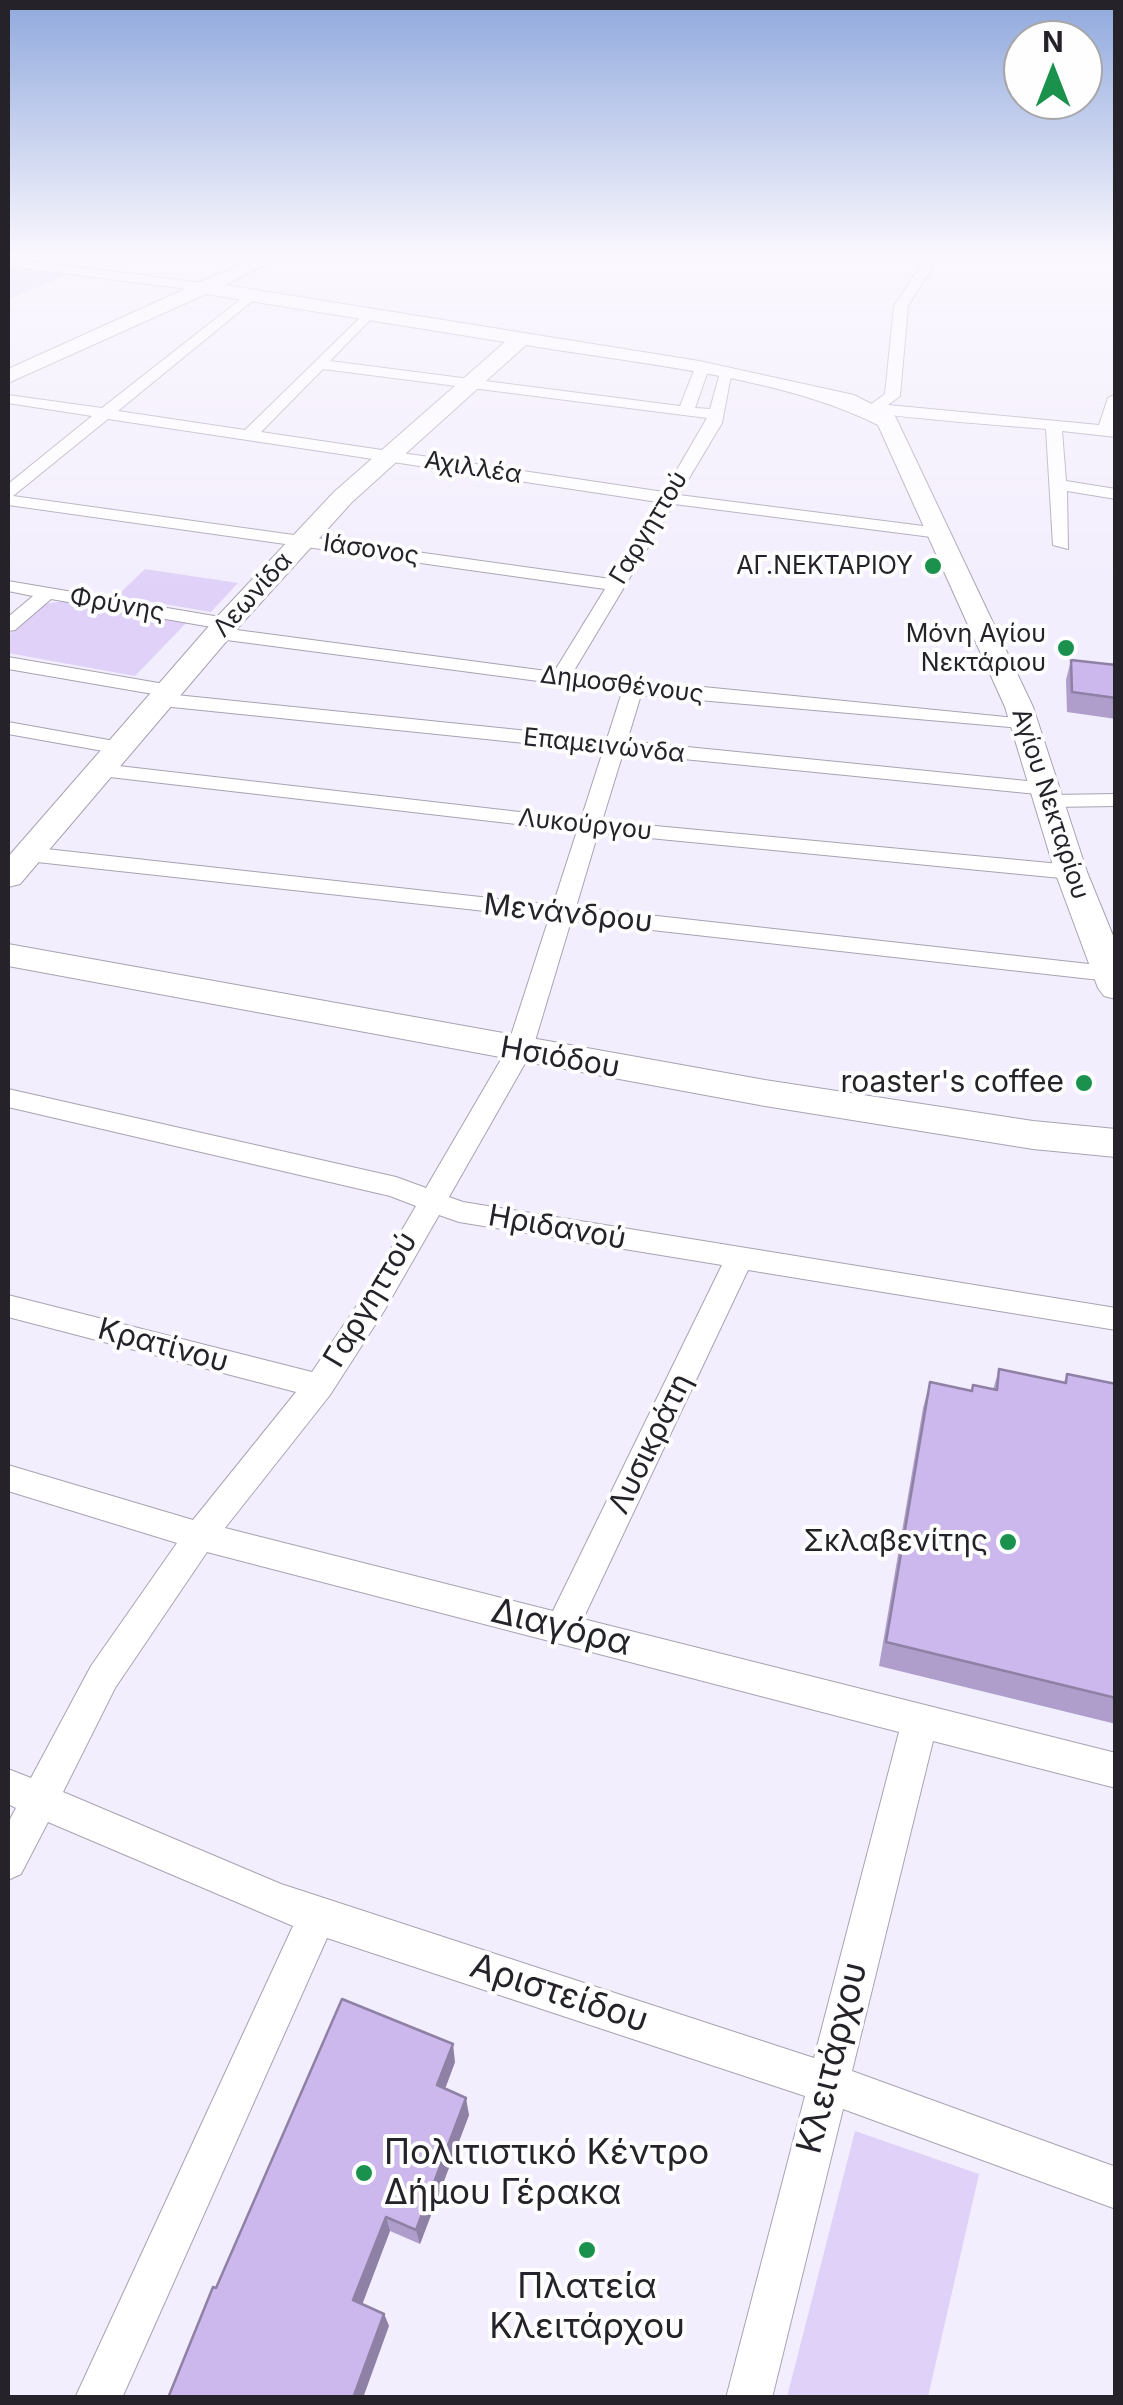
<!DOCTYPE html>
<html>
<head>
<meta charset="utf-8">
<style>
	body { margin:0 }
	#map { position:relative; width:1123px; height:2405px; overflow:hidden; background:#f3eefd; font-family:Inter,sans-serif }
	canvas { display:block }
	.frame { position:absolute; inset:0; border:10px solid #252329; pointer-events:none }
	.north { position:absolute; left:1003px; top:20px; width:100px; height:100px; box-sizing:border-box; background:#fefefe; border:2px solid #a7a6a9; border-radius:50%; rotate:0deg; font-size:28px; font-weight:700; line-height:40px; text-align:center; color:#252329 }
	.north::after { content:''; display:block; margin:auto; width:35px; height:45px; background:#1a924d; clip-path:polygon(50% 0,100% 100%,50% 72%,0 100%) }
</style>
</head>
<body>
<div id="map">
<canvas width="1123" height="2405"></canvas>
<div class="frame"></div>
<div class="north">N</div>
</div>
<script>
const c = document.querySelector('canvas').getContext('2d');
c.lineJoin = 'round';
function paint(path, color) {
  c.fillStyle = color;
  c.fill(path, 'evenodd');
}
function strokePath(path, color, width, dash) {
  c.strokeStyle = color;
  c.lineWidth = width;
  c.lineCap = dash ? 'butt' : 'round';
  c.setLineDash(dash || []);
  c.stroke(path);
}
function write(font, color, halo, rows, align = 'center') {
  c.font = font + ' Inter,sans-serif';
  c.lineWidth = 8;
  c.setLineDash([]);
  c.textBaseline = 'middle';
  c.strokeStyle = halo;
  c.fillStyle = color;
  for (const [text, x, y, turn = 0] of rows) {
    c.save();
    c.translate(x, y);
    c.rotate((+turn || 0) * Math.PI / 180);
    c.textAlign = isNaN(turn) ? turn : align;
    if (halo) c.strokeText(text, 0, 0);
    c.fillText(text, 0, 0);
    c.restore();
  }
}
paint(new Path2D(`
	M8 267 66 275 8 300Z
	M145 569 238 583 211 612 117 596Z
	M65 601 189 620 135 676 8 653V635L43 604Z
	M855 2131 979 2174 928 2397H787Z`), '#dfd1f8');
const street = new Path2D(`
	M929 253H941L908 306 900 396 888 405 1099 425 1108 398 1116 394V437L1062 431 1066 481 1116 489V499L1067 491 1068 549 1053 545 1046 429C1022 427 872 416 863 410L885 394 894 306Z
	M8 258 202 283 209 287 202 291 8 266Z
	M251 291 256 292V298L118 411 245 430 368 310 373 311V317L330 361 680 406 695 368 702 364 709 368 695 408 710 409 720 373 732 370 722 423 679 495 939 528 948 533 939 538 674 504 572 674 1026 719 1036 725 1033 729 641 695 627 741 1047 783 1058 789 1047 795 623 753 602 821 1071 865 1082 872 1071 879 598 833 576 907 1116 967V979L1109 981 571 921 532 1051 449 1197 463 1202 1116 1308V1330L748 1270 583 1619 1116 1753V1788L933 1741 852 2071 1116 2167V2209L843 2109 772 2398H726L805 2096 327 1938 122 2398H75L293 1926 48 1822 21 1874 8 1880V1823L16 1808 8 1804V1769L31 1778 91 1666 177 1543 8 1491V1465L193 1520 296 1392 8 1317V1295L312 1372 364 1295 416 1206 390 1196 8 1107V1089L396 1177 426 1188 506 1051 549 918 28 861 17 854 28 847 553 905 577 831 101 776 91 770 101 764 581 819 603 751 162 706 152 700 159 695 8 669V657L170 685 180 691 176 695 607 739 622 692 219 639 210 633 217 628 51 599 15 630 8 631V617L33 596 8 591V581L226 618 235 624 229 629 554 672 605 589 8 505V484L92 416 8 403V395L102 408ZM323 369 707 418 664 492 261 432ZM108 419 658 502 611 579 13 496ZM439 1215 459 1222 722 1265 553 1611 225 1528 330 1395 384 1311ZM207 1552 899 1732 814 2058 281 1884 63 1792 115 1688Z
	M8 722 120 742 130 748 120 754 8 734Z
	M1116 794V806L1051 807 1040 801 1051 795Z`);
const secondary = new Path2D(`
	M265 253H288L225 285 699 361 854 395 895 416 1033 707 1087 872 1116 943V999L1104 996 1098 988 1055 872 1005 707 878 425C782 376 633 363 526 345L352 502 236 630 20 884 8 887V857L216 618 334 492 505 342 206 294 8 383V369Z
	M8 944 765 1080 1033 1121 1116 1129V1157L1033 1149 765 1106 8 966Z`);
strokePath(street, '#a8a3b1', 2);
strokePath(secondary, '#a8a3b1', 2);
paint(street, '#fff');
paint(secondary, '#fff');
paint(new Path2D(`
	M1071 660 1116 665V719L1067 712 1066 680Z
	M999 1369 1064 1382 1067 1374 1116 1384V1724L879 1666 923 1408 930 1382 971 1391 993 1390Z
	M455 2062 445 2089 469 2115 420 2244 390 2231 362 2304 384 2314 389 2326 216 2288Z`), '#af9ecb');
paint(new Path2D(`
	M453 2044 455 2062 440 2102 437 2085Z
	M466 2098 469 2115 420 2244 416 2230Z
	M386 2217 390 2231 359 2313 353 2300Z
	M384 2314 389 2326 363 2398H353Z`), '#8f81a5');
const building = new Path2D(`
	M1071 660 1116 665V698L1072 692Z
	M999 1369 1066 1383 1067 1374 1116 1384V1698L886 1642 930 1382 972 1391 973 1385 997 1390Z
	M342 1999 453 2044 437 2085 466 2098 416 2230 386 2217 353 2300 384 2314 353 2398H168L213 2287 216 2288Z`);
paint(building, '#ccb8ec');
strokePath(building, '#8f81a5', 2.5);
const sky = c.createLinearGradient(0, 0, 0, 589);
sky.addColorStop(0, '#90a9dd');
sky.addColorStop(0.43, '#faf7fe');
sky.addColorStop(1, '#faf7fe00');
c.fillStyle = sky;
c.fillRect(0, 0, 1123, 589);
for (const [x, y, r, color] of [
	[933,566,10,"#1a924d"],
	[1066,648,10,"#1a924d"],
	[1084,1083,10,"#1a924d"],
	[1008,1542,10,"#1a924d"],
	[364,2173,10,"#1a924d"],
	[587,2250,10,"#1a924d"]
]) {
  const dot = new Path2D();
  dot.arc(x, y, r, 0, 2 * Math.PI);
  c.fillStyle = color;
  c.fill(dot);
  strokePath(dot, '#fefefe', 4);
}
write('25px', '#252329', '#fefefe', [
	["Αχιλλέα",473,468,9],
	["Γαργηττού",649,528,-59],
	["Ιάσονος",371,550,8],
	["Λεωνίδα",253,595,-48],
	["Φρύνης",117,605,10],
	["Δημοσθένους",622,685,7],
	["Επαμεινώνδα",604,746,6],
	["Αγίου Νεκταρίου",1050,804,72],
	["Λυκούργου",585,825,6]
]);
write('25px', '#252329', '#fefefe', [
	["ΑΓ.ΝΕΚΤΑΡΙΟΥ",913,566],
	["Μόνη Αγίου",1046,634],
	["Νεκτάριου",1046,663]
], 'right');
write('30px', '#252329', '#fefefe', [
	["Μενάνδρου",568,914,6],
	["Ησιόδου",560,1058,10],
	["Ηριδανού",557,1228,10],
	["Γαργηττού",371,1300,-59],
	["Κρατίνου",163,1346,15],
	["Λυσικράτη",651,1444,-64]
]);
write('30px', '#252329', '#fefefe', [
	["roaster's coffee",1064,1083],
	["Σκλαβενίτης",988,1542]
], 'right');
write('35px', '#252329', '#fefefe', [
	["Διαγόρα",561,1628,14],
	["Αριστείδου",559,1994,18],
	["Κλειτάρχου",833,2058,-76]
]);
write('35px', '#252329', '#fefefe', [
	["Πολιτιστικό Κέντρο",384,2153],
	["Δήμου Γέρακα",384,2193],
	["Πλατεία",587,2287,"center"],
	["Κλειτάρχου",587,2327,"center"]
], 'left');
</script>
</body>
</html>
